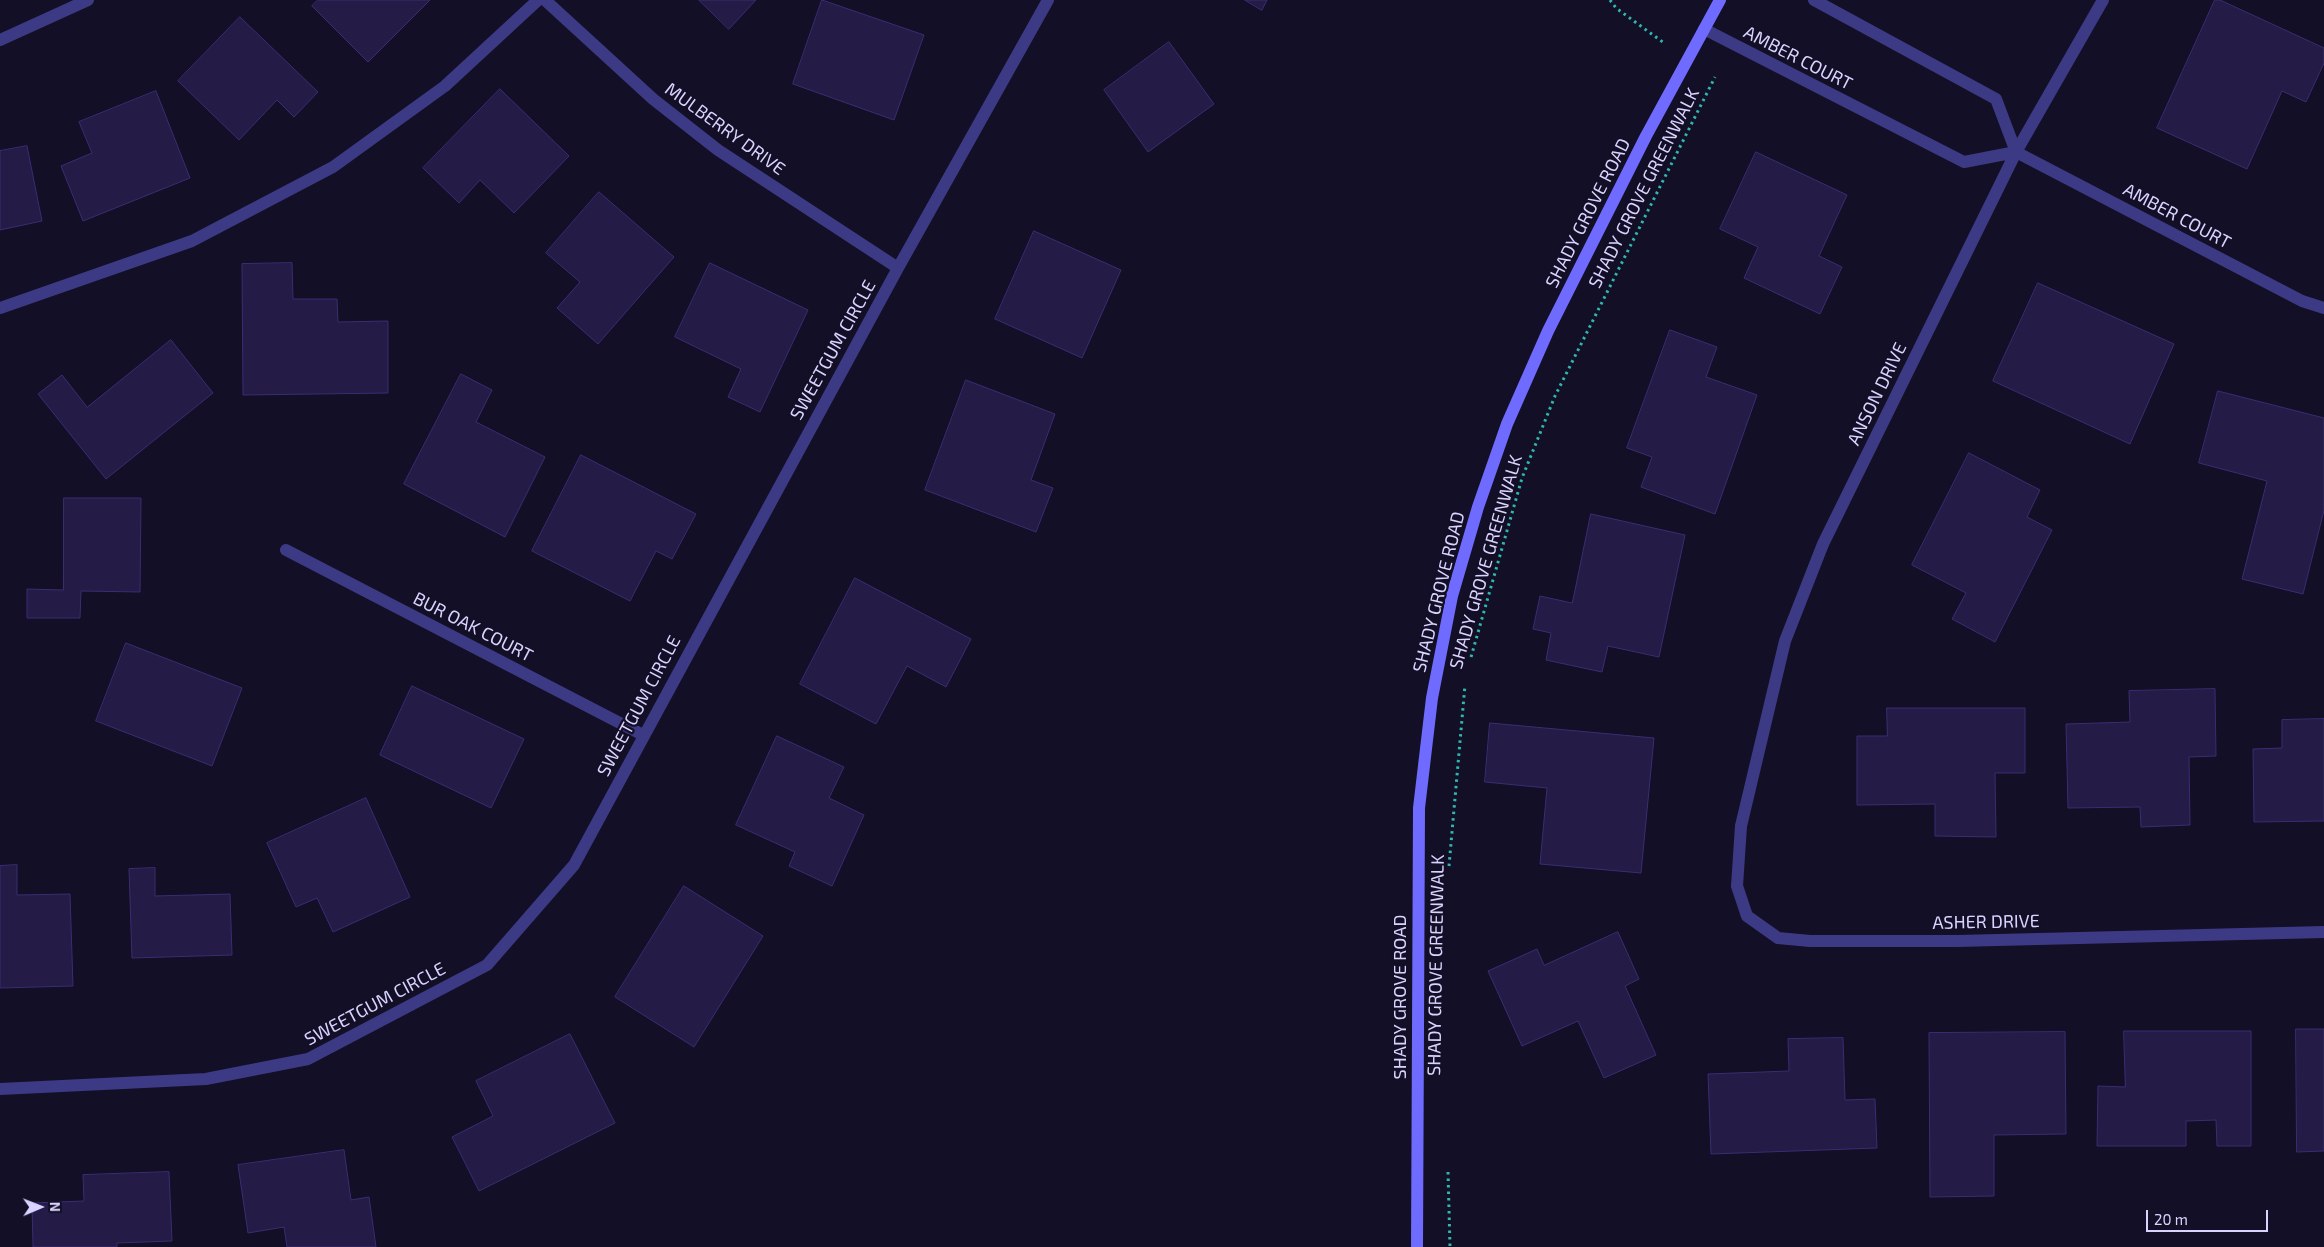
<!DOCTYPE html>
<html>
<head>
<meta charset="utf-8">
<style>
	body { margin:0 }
	#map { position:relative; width:2324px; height:1247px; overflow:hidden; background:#130f26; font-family:"Exo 2",sans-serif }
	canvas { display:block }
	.north { position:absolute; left:15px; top:1182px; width:50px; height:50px; -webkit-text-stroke:4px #130f26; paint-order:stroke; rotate:89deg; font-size:14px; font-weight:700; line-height:20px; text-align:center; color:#d9d4ff }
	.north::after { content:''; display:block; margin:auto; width:18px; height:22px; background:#d9d4ff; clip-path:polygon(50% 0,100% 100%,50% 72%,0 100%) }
	.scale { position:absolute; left:2146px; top:1210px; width:122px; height:22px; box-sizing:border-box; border:2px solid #d9d4ff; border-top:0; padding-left:6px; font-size:15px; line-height:18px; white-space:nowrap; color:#d9d4ff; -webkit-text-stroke:4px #130f26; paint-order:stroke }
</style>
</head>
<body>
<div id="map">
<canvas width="2324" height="1247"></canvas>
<div class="north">N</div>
<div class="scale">20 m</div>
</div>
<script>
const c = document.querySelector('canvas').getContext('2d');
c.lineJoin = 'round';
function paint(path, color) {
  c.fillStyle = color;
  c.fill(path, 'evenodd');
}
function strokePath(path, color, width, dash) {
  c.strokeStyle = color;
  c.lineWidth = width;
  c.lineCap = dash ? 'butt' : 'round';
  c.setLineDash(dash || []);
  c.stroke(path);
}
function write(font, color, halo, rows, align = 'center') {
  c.font = font + ' "Exo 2",sans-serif';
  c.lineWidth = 4.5;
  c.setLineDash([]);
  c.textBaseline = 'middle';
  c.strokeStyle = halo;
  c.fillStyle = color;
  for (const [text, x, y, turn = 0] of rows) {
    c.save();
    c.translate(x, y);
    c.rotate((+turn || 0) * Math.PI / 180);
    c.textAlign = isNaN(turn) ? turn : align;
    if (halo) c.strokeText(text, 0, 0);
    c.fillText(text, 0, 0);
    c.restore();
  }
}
const building = new Path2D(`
	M318 0H430L368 62 312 6Z
	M699 0H756L729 29Z
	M822 0 924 35 894 120 793 84Z
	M1245 0H1267L1262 10Z
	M2215 0H2220L2324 48V63L2306 102 2282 91 2247 169 2157 128Z
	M240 17 318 92 294 117 277 100 239 140 178 81Z
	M1169 42 1214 104 1148 152 1104 90Z
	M500 89 569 156 514 213 480 180 459 203 423 168Z
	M156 91 190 178 83 221 61 166 92 153 79 122Z
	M27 146 42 221 0 230V151Z
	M1756 152 1847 195 1819 256 1842 267 1820 314 1744 278 1758 247 1720 229Z
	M599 192 674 257 598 344 557 308 580 282 546 253Z
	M1034 231 1121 270 1082 358 995 319Z
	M292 263 293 299H337L338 322 388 321V393L243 395 242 264Z
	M710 263 808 310 760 412 728 397 741 369 675 337Z
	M2038 283 2174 344 2130 444 1993 381Z
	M1670 330 1717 347 1706 377 1757 395 1715 514 1641 487 1652 457 1627 448Z
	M171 340 213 393 106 479 38 394 62 375 87 407Z
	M461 374 492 390 476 422 545 457 505 537 404 484Z
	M966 380 1055 414 1031 480 1053 488 1036 532 925 490Z
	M2218 391 2324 418V510L2303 594 2242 579 2267 481 2199 463Z
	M1969 453 2040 490 2027 517 2052 530 1995 642 1952 619 1966 593 1912 565Z
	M581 455 696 514 672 559 656 551 630 601 532 551Z
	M64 498H141L140 592 81 591 80 618H27V589L63 590Z
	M1591 514 1685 535 1659 657 1608 646 1602 672 1546 660 1551 633 1533 629 1540 596 1572 603Z
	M855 578 971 639 946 687 907 666 876 724 800 684Z
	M126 643 242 688 212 766 96 721Z
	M412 686 524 739 491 808 380 755Z
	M2215 689 2216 756 2189 757 2190 825 2141 827 2140 807 2068 808 2066 724 2130 722 2129 691Z
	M1887 708H2025V773H1995L1996 837 1935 836V804L1857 805V736H1887Z
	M2324 719V821L2254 822 2253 749 2282 748V720Z
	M1490 723 1654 738 1641 873 1540 864 1547 788 1485 782Z
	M777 736 844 767 829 798 864 815 832 886 789 866 795 852 736 825Z
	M366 798 410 897 333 932 317 898 296 907 267 843Z
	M17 865V895L70 894 73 986 0 988V866Z
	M155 868V896L230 894 232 955 132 958 129 869Z
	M684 886 763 936 694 1047 615 997Z
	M1618 932 1639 979 1625 986 1656 1055 1604 1078 1578 1021 1522 1046 1488 971 1537 949 1544 965Z
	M2296 1029H2324V1151L2297 1152Z
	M2124 1031H2251V1146H2217L2216 1120 2186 1121V1146H2097L2098 1086 2125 1087Z
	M2065 1032 2066 1134 1994 1135V1196L1930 1197 1929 1033Z
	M570 1034 615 1123 479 1191 452 1137 493 1116 476 1081Z
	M1843 1038 1845 1100 1875 1099 1877 1148 1711 1154 1708 1074 1789 1071 1788 1039Z
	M344 1150 351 1200 369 1197 376 1247H287L284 1227 248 1233 238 1165Z
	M169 1172 172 1241 117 1243V1247H33L32 1203 84 1201 83 1175Z`);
paint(building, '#241b47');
strokePath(building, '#3b2d73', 1);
strokePath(new Path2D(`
	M1610 0 1616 8 1664 43
	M1471 657 1522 478 1555 396 1715 77
	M1449 866 1465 685
	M1448 1172 1450 1247`), '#2fb8b0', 3, [2.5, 4]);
strokePath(new Path2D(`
	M0 308 192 241 333 167 445 86 538 0`), '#3d3a85', 12);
strokePath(new Path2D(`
	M545 0 653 99 718 150 898 268
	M2103 0 2016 152 1823 544 1785 641 1741 826 1737 886 1747 916 1778 938 1810 941H1957L2324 932
	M1704 29 1964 162 2016 152 1996 99 1814 0
	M0 40 88 0
	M2016 152 2302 301 2324 308
	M286 550 643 735
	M0 1089 206 1079 308 1059 487 965 574 865 898 268 1048 0`), '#3d3a85', 12);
strokePath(new Path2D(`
	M1417 1247 1419 808 1432 698 1452 596 1478 507 1507 424 1548 331 1646 136 1720 0`), '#6f6bff', 12);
write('18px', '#d9d4ff', '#130f26', [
	["AMBER COURT",1798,58,27],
	["MULBERRY DRIVE",725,129,36],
	["SHADY GROVE GREENWALK",1644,188,-63],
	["SHADY GROVE ROAD",1588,213,-63],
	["AMBER COURT",2177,216,28],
	["SWEETGUM CIRCLE",833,350,-61],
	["ANSON DRIVE",1877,394,-64],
	["SHADY GROVE GREENWALK",1486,562,-74],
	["SHADY GROVE ROAD",1439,592,-76],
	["BUR OAK COURT",473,627,27],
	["SWEETGUM CIRCLE",639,706,-62],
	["ASHER DRIVE",1986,922,-1],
	["SHADY GROVE GREENWALK",1436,965,-89],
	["SHADY GROVE ROAD",1400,997,-90],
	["SWEETGUM CIRCLE",375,1004,-28]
]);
</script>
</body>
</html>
